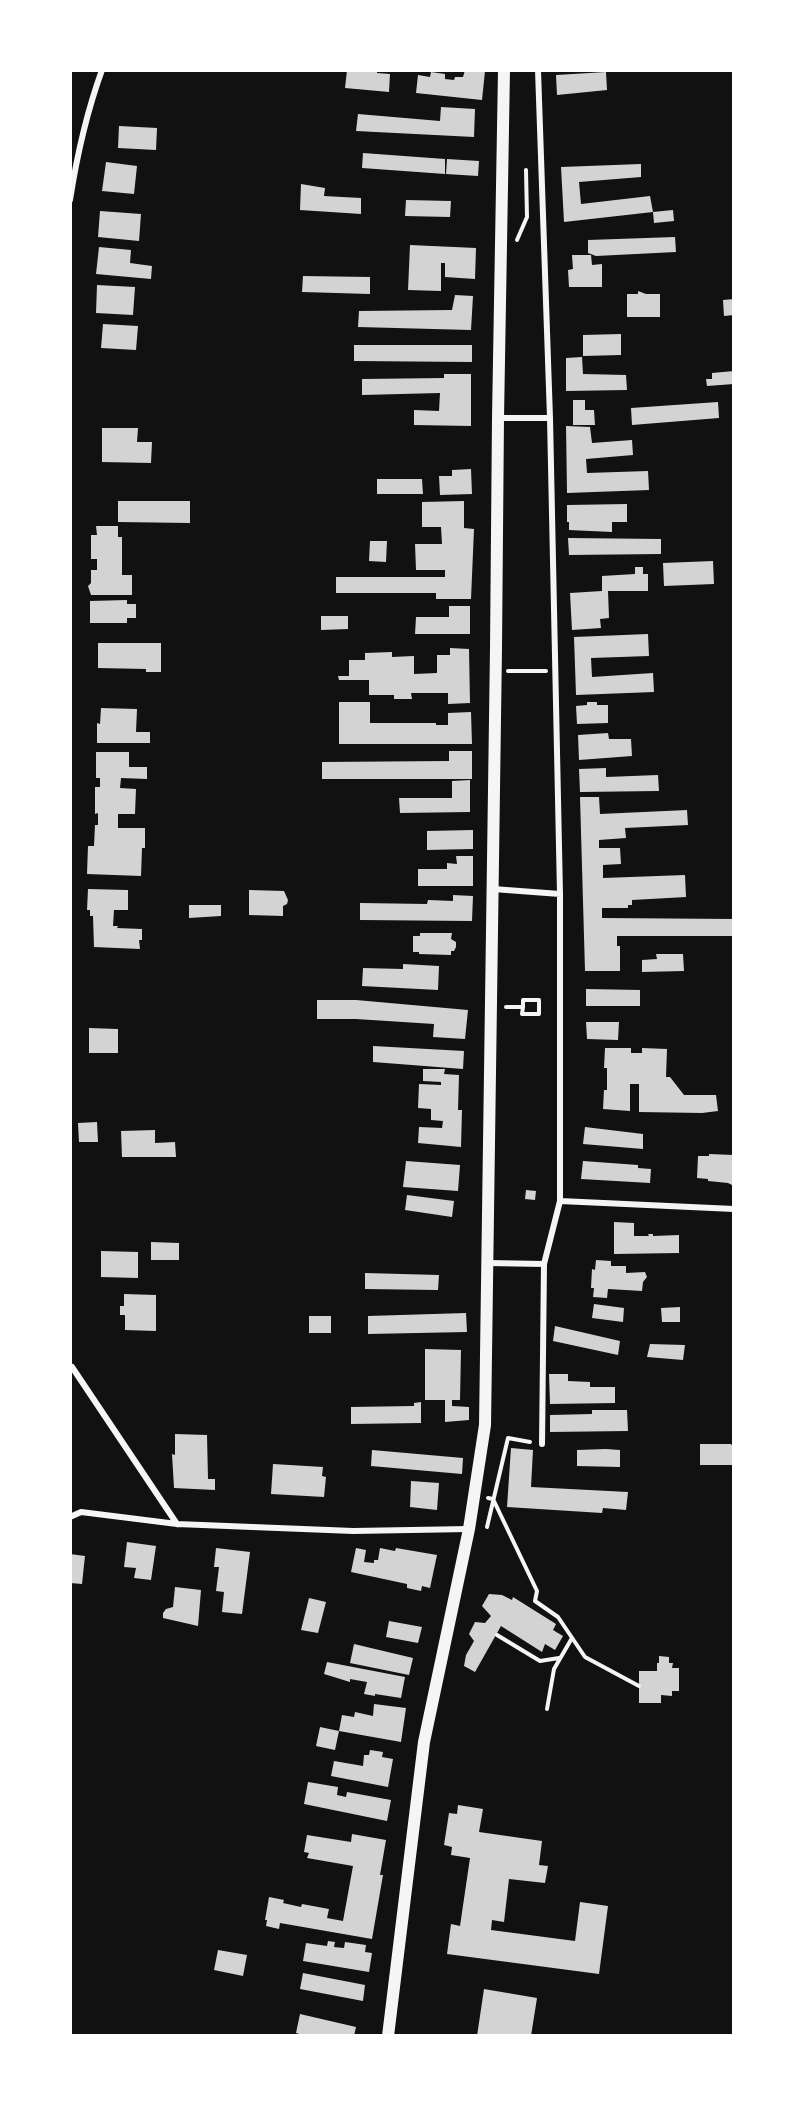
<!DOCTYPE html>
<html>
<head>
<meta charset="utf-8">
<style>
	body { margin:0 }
	#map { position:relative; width:804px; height:2106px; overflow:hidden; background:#111; font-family:Spectral,serif }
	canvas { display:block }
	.frame { position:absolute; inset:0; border:72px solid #fff; pointer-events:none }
</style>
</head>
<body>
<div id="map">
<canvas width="804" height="2106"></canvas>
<div class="frame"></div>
</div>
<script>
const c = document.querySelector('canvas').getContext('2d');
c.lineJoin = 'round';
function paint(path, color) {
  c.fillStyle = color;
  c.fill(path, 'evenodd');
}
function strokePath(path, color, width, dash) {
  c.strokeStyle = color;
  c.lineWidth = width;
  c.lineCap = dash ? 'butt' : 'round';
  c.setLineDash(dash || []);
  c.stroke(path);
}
paint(new Path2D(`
	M347 70H377V73L390 74 389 92 345 88Z
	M465 70 485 71 482 100 416 93 418 75 430 77 431 72 445 74V79L454 80 455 77H463Z
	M606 72 607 90 557 95 556 75Z
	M441 107 475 109 474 137 356 131 358 114 440 121Z
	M119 126 157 128 156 150 118 148Z
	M363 153 445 159V174L362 168Z
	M447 159 479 161 478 176 446 174Z
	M106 162 137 166 134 194 102 191Z
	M641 164V177L579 182 581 204 650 196 653 212 673 210 674 221 654 223 653 212 564 222 561 167Z
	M301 184 325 188 324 196 361 198V214L300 210Z
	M406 200 451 201 450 217 405 216Z
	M100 211 141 214 139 241 98 237Z
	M675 237 676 252 596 256 588 253V240Z
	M410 245 476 248 475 279 445 277V263H441V291L408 290Z
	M99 247 131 250 130 263 152 266 151 279 96 274Z
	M572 255H591L592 265 602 264V287H569L568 270 573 269Z
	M303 276 370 277V294L302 292Z
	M97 285 135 287 133 315 96 313Z
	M638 291 646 294H660V317H627V294H638Z
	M455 295 473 296 471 330 358 327 359 311 452 310Z
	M734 299V315L724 316 723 300Z
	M103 324 138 326 136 350 101 348Z
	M621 334V355L583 356V335Z
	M354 345H472V362L354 361Z
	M582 357 583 374 626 375 627 390 566 391V358Z
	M734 371V384L707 386 706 379H712V373Z
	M444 374H471V426L414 425V410L439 411 440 393 362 395V379L444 378Z
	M573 400H585V410H594L595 425H573Z
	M718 402 719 418 632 425 631 408Z
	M566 426 590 427 592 443 632 440 633 455 586 459 587 473 648 471 649 490 567 493Z
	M102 428H138L137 442H152L151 463 102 462Z
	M471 469 472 494 440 495 439 476H452V470Z
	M377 479H422L423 494H377Z
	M118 501H190V523L118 522Z
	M464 501V528L474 529 471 599H436V593H336V577H445V570H416L415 544H442L441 527H422V502Z
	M627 504V522H612V532L569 530V522H567V505Z
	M96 526H118V537H122V575H132V595H91L88 586 91 583V570H97V559H91V535H97Z
	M568 538 661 539V554L569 555Z
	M370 541H387L386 562 369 561Z
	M713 561 714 584 664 586 663 563Z
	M635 567H643V574H648V591H608L609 618 600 619 601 628 572 630 570 593 602 591V576L635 574Z
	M127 600V604H136V618H127V623H90V601Z
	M449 606H470V634H415L416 617H449Z
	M321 616H348V629L321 630Z
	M648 634 649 656 591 658 592 677 653 673 654 692 576 695 574 637Z
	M98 643H161V672H146V669L98 668Z
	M450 648 469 649 470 703 448 704V693H411L412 699H394V695H369V680H339L338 676H349V660H365V653L392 652V657L414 656V674L437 673V655H450Z
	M339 702H370V723H436V725H448V713L471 712 472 744H339Z
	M587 702H597V705H608V723L577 724 576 706 587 705Z
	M101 708 137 709 136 732H150V743H97V723L100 724Z
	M608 733 609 739H631L632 756 579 760 578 735Z
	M449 751H472V779H322V762L449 761Z
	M96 752H129V767H147V779L121 778 120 788 136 789 135 814H118V828H145V848H142L141 876 87 874 88 846H94L95 825H98V813L95 814V787H100V778H96Z
	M606 768V777L658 775 659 791 580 792 579 769Z
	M470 780V812L400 813 399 798H452V781Z
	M580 797H599L600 814 687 810 688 825 625 828 626 838 599 840V848H620L621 864 603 865V878L685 875 686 897 632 900V905H628V908H602V918L734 919V936H617V946H620V971H585Z
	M473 830V849L427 850V831Z
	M456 856H473V886H418V869H447V863L457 864Z
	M88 889 128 890V910H114L113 926H118L117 928 142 929V940H139L140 949 94 947 93 916H90V910H87Z
	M249 890 284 891 288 900 287 904 283 906V916L249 915Z
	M453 895 473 896 472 921 360 920V903L427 904 428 900 453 901Z
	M189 905H221V916L189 918Z
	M420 933H452L451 939 456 942V947L454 951H451V955L419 954V952H413V936H420Z
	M656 954H683L684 971 642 972V960L657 959Z
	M403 964 439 966 438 990 362 986 363 968 403 969Z
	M586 989 640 990V1006H586Z
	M317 1000H356L468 1010 465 1039 433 1037 434 1024 356 1019H317Z
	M586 1022H619L618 1040 587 1039Z
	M89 1028 118 1029V1053H89Z
	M373 1046 464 1051 463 1069 373 1062Z
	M605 1048H631V1053H642V1048L667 1049 666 1077H670L684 1095H716L718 1111 702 1113 639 1112V1084H630V1111L603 1109 604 1090H607V1068H604Z
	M423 1069H445L444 1074 459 1075 458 1110H462L461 1147 418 1143 419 1127 442 1128 443 1121 431 1120V1109L418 1108 419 1084 441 1085V1082L423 1081Z
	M97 1122 98 1142H79L78 1123Z
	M585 1127 643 1134V1149L583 1144Z
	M155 1130V1143L175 1142 176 1157H122L121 1131Z
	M709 1154 734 1155V1186L728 1183 708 1181V1179L697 1178 698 1156H709Z
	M406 1161 460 1165 458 1191 403 1187Z
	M583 1161 638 1165V1168L651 1169 650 1183 581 1179Z
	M526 1190 536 1191 535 1200 525 1199Z
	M407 1195 454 1201 452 1217 405 1210Z
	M614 1222 634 1223V1236H649L648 1234H653V1236L679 1235V1253L614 1254Z
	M151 1242 179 1243V1260H151Z
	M101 1251 138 1252V1278L101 1277Z
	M596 1260 611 1261V1266H626V1273L645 1272 647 1277 643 1282 642 1291 608 1289 607 1298 593 1297 594 1288H591L592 1269 595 1270Z
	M365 1273 439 1275 438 1290 365 1289Z
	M124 1294 156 1295V1331L125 1330V1315H120V1306H124Z
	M594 1304 624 1308 623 1322 592 1318Z
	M680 1307V1322H662L661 1308Z
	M466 1313 467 1332 368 1334V1316Z
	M309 1316H331V1333H309Z
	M555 1326 620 1341 618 1355 553 1341Z
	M650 1344 685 1345 683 1360 647 1357Z
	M425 1349 461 1350 460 1400H452V1406L469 1407V1420L445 1422V1400H425Z
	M549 1374H568V1381L590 1382V1387H615V1403L550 1404Z
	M421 1402V1423L351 1424V1407L414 1406V1403Z
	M592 1410H627L628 1431 550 1432V1415L592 1414Z
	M175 1434 207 1435 208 1479H215V1490L174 1488 172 1454 175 1455Z
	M700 1444H731L734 1448 732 1465H700Z
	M511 1448 533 1450 531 1487 628 1492 626 1510 603 1508 602 1513 507 1507Z
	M606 1449 620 1450V1467L577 1466V1450Z
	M372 1450 463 1458 462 1474 371 1466Z
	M273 1464 323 1467 322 1476 326 1477 324 1497 271 1494Z
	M411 1481 439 1483 437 1510 410 1507Z
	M127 1542 156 1546 151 1580 134 1578 136 1568 124 1567Z
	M216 1548 250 1552 242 1614 222 1612 224 1592 216 1591 219 1567H214Z
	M356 1548 366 1550 364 1562 374 1563V1560H378L380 1548 395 1551 396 1548 437 1555 430 1588 422 1586 421 1591 407 1588V1584L351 1572Z
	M70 1554 85 1556 82 1584 70 1583Z
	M175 1587 201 1590 198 1626 163 1618V1613L166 1609 173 1607Z
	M489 1594 502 1595 512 1600 513 1597 556 1624 553 1630 563 1636 555 1650 545 1644 542 1652 501 1626 475 1672 464 1666 466 1655 474 1641 469 1634 475 1622 485 1623 491 1616 482 1606Z
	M309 1598 326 1602 318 1633 301 1630Z
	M389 1621 422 1627 418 1643 386 1637Z
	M354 1644 413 1658 409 1675 350 1663Z
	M659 1656 669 1657V1663H673L672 1668H679V1691H672V1696L661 1695V1703H639V1671H657V1663H659Z
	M327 1662 405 1677 401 1698 375 1694V1696L364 1694 367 1682 350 1679V1682L324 1674Z
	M374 1704 406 1708 401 1742 339 1731 335 1750 316 1746 320 1727 339 1731 342 1715 354 1717 355 1712 373 1716Z
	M370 1750 383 1752 382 1757 393 1759 388 1787 331 1776 334 1761 363 1766 364 1755H369Z
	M308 1782 338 1787 337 1795 346 1797 347 1792 391 1800 387 1821 304 1804Z
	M458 1805 483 1809 479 1832 542 1841 539 1865 548 1866 545 1883 509 1879 504 1922 492 1920 491 1930 575 1941 580 1902 608 1906 599 1974 447 1954 451 1924 460 1926 470 1858 451 1855 452 1847 444 1845 449 1813 457 1814Z
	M352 1834 386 1840 380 1875H383L372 1939 280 1923 279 1929 266 1926 267 1920H265L269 1897 284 1900 283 1903 301 1907 302 1904 329 1909 327 1918 343 1921 353 1866 307 1858 309 1853 304 1852 307 1835 351 1842Z
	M328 1941 335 1942 334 1947 344 1948 345 1942 366 1945 365 1952 372 1953 369 1972 303 1961 306 1943 327 1946Z
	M218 1950 247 1955 243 1976 214 1970Z
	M303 1973 365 1985 363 2001 300 1989Z
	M484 1989 537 1998 531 2036H477Z
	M300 2014 356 2027 354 2036H306L296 2033Z`), '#d3d3d3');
strokePath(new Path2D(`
	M517 240 527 217 526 170
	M508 671H546
	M506 1007H523L522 1014H539V1000H523V1007
	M488 1498 493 1499 537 1591 535 1601 558 1617 585 1657 639 1686
	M487 1527 508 1438 530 1442
	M497 1635 540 1661 559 1658
	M547 1709 554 1669 572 1638`), '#f5f5f5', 4);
strokePath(new Path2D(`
	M538 70 550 418 560 894V1201L544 1264 542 1444
	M70 200C77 155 86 114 102 70
	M498 418H550
	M493 889 560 894
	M560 1201 734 1209
	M488 1263 544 1264
	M72 1367 177 1524
	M70 1517 81 1512 177 1524 353 1531 469 1529`), '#f5f5f5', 6);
strokePath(new Path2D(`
	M388 2036 424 1742 469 1529 485 1425 496 648 498 418 504 70`), '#f5f5f5', 12);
</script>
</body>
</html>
